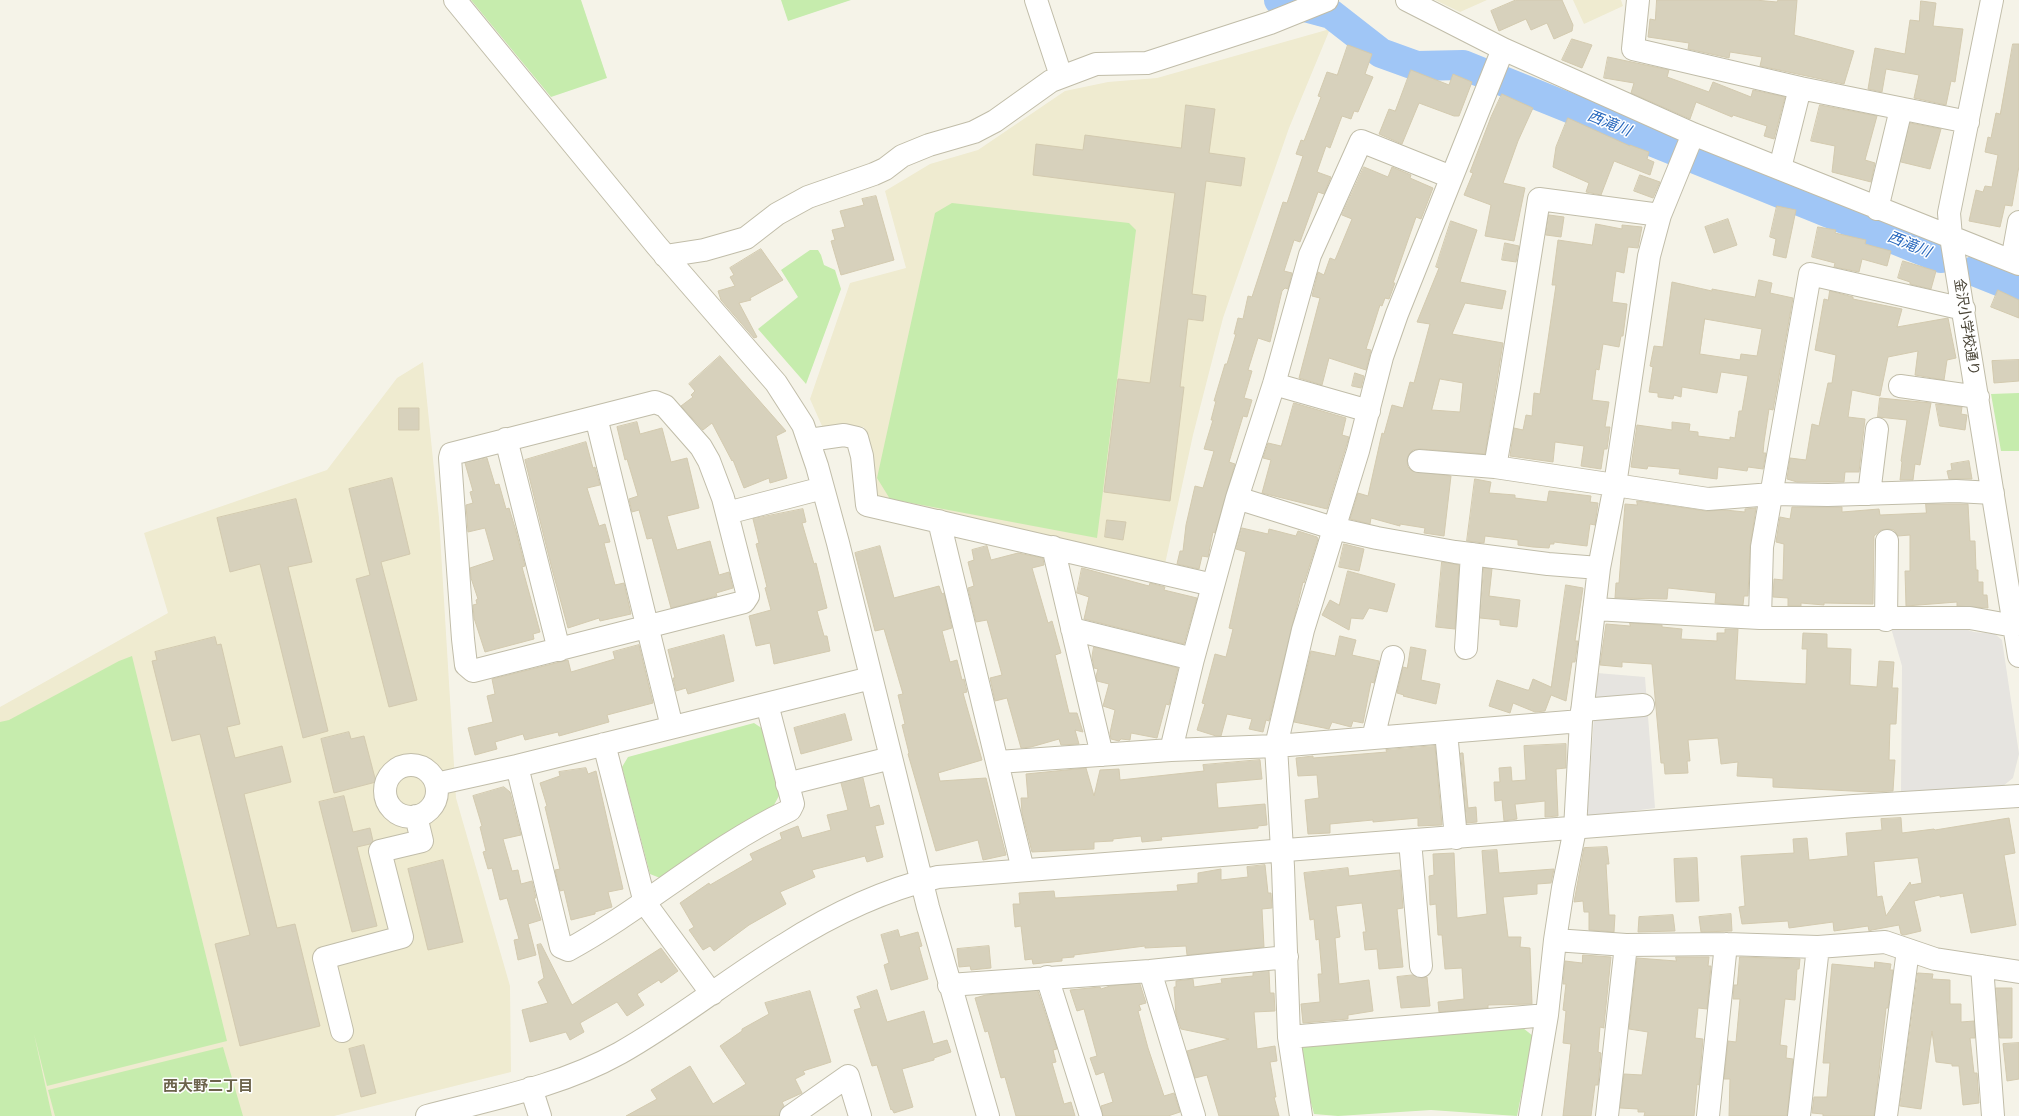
<!DOCTYPE html>
<html>
<head>
<meta charset="utf-8">
<style>
	body { margin:0 }
	canvas { display:block; background:#f5f3e8 }
</style>
</head>
<body>
<canvas width="2019" height="1116"></canvas>
<script>
const c = document.querySelector('canvas').getContext('2d');
c.lineJoin = 'round';
function paint(path, color) {
  c.fillStyle = color;
  c.fill(path, 'evenodd');
}
function strokePath(path, color, width, dash) {
  c.strokeStyle = color;
  c.lineWidth = width;
  c.lineCap = dash ? 'butt' : 'round';
  c.setLineDash(dash || []);
  c.stroke(path);
}
function write(font, color, halo, rows, align = 'center') {
  c.font = font + ' "Space Grotesk","Noto Sans JP",sans-serif';
  c.lineWidth = 3;
  c.setLineDash([]);
  c.textBaseline = 'middle';
  c.strokeStyle = halo;
  c.fillStyle = color;
  for (const [text, x, y, turn = 0] of rows) {
    c.save();
    c.translate(x, y);
    c.rotate((+turn || 0) * Math.PI / 180);
    c.textAlign = isNaN(turn) ? turn : align;
    if (halo) c.strokeText(text, 0, 0);
    c.fillText(text, 0, 0);
    c.restore();
  }
}
paint(new Path2D(`
	M1435 0H1487L1460 12Z
	M1573 0H1621L1623 6 1584 24Z
	M1330 29 1289 128 1223 318 1193 435 1165 564 876 499 864 427 822 426 810 399 850 283 906 268 885 191 930 164 978 150 1065 91 1108 82 1157 78Z
	M423 362 439 518 456 798 510 986 511 1072 334 1116H0V707L168 613 144 533 327 470 397 378Z`), '#efebd0');
paint(new Path2D(`
	M471 0H581L607 78 551 97Z
	M781 0H851L788 21Z
	M952 203 1129 223 1136 230 1097 538 890 499 877 478 935 213Z
	M810 250H818L821 255 824 265 835 270 841 289 806 384 758 329 798 297 781 270Z
	M2019 393V451H2001L1991 394Z
	M132 656 227 1041 47 1086 34 1034 52 1116H0V722L9 720 119 661Z
	M754 723 766 731 780 794 774 805 660 878 650 874 622 767 628 757Z
	M1523 1028 1533 1036 1517 1116 1431 1110 1338 1116 1314 1114 1302 1070 1299 1049 1307 1043Z
	M223 1047 243 1116H55L48 1090Z`), '#c6ecad');
paint(new Path2D(`
	M1953 625 1974 632 1995 634 2002 640 2019 754 2013 778 2003 786 1901 794 1902 666 1891 628Z
	M1597 673 1645 677 1655 808 1587 817Z`), '#e6e4e0');
strokePath(new Path2D(`
	M1279 0 1331 14 1381 53 1417 66 1463 65 1941 258
	M1974 271 2019 289`), '#a0c6f6', 30);
const building = new Path2D(`
	M1516 0H1562L1573 25 1572 31 1554 39 1547 23 1531 30 1526 19 1499 31 1491 11Z
	M1657 0H1755L1777 2 1778 0H1797L1794 35 1854 51 1844 84 1760 66 1762 57 1730 52 1729 58 1688 49 1689 43 1648 37 1650 19 1655 20Z
	M1921 1 1936 3 1933 26 1963 29 1955 82 1951 81 1946 105 1914 98 1919 75 1886 69 1882 92 1868 89 1875 48 1905 54 1910 20 1919 21Z
	M1572 39 1592 45 1582 68 1562 60Z
	M2013 44H2019V166L2012 206 2005 205 2000 227 1969 221 1976 190 1983 192 1985 186 1992 187 1998 155 1985 152 1988 137 1991 138 1996 113 2000 114Z
	M1348 45 1372 54 1365 74 1373 77 1358 112 1354 111 1351 119 1342 116 1330 148 1326 146 1317 172 1331 177 1324 194 1318 192 1300 242 1294 240 1284 271 1292 273 1288 289 1285 288 1282 291 1270 342 1258 338 1248 370 1252 371 1244 398 1252 400 1247 417 1243 416 1229 462 1235 464 1215 533 1213 532 1208 557 1202 556 1199 569 1177 564 1180 551H1183L1186 525 1195 486 1203 488 1214 451 1204 449 1213 420H1211L1216 401H1214L1225 364H1227L1236 334H1234L1238 318 1243 319 1248 296 1252 297 1283 202 1287 203 1303 156 1296 154 1301 140 1304 141 1321 97 1318 96 1327 72 1337 75Z
	M1608 57 1669 70 1667 77 1709 92 1713 82 1751 97 1753 90 1785 97 1774 139 1764 136 1767 126 1733 115 1732 117 1696 102 1690 119 1631 93 1634 83 1604 78Z
	M1411 70 1449 85 1453 74 1472 82 1459 116H1454L1419 103 1402 144 1379 134 1389 109 1395 111Z
	M1502 94 1533 108 1518 141 1503 183 1525 188 1514 241 1485 236 1491 205 1464 195 1473 173 1470 172 1491 117Z
	M1186 105 1215 109 1209 153 1245 158 1241 186 1206 181 1192 294 1206 296 1203 321 1188 319 1180 387H1184L1170 501 1104 492 1118 379 1150 383 1175 193 1033 175 1036 144 1083 150 1085 135 1181 148Z
	M1820 105 1877 116 1865 160 1875 163 1871 182 1832 172 1835 146 1811 141Z
	M1568 118 1630 146V145L1649 152 1647 159 1654 162 1650 175 1614 161 1601 195 1586 192 1589 183 1553 167 1556 147Z
	M1910 123 1941 129 1930 169 1901 162Z
	M1364 167 1388 177 1392 167 1411 175 1410 178 1433 188 1421 219 1416 217 1393 283H1395L1389 299 1385 298 1382 306 1380 305 1366 349 1371 350 1366 370 1329 358 1322 385 1299 378 1320 298 1312 296 1318 272 1324 275 1330 258 1335 260 1352 219 1342 215Z
	M1640 175 1660 182 1653 198 1634 191Z
	M876 196 894 260 841 275 831 241 835 240 832 230 845 227 840 211 864 205 862 199Z
	M1777 206 1796 210 1786 258 1773 255 1776 239 1770 237Z
	M1549 215 1564 217 1561 237 1546 235Z
	M1728 219 1737 245 1714 253 1705 227Z
	M1451 221 1477 230 1460 282 1506 291 1502 309 1465 303 1452 334 1503 343 1485 454 1420 449 1413 450 1409 454 1407 460 1408 467 1412 471 1451 476 1444 536 1424 533 1425 528 1400 524V526L1371 518 1370 524 1350 519 1358 493 1368 496 1382 433 1384 434 1392 405 1403 408 1410 382 1414 383 1430 324 1417 322 1439 268 1436 267ZM1440 379 1463 383 1460 412 1432 410Z
	M1596 224 1622 229V225L1642 227 1638 248 1628 247 1624 273 1616 271 1612 302 1627 304 1623 336H1621L1619 347 1603 344 1599 370 1596 369 1592 400 1609 402 1605 427H1610L1607 449H1604L1601 469 1581 466 1584 446 1555 442 1553 462 1510 456 1514 428 1523 430 1526 415 1532 416 1534 393 1540 394 1556 285H1552L1558 240 1592 245Z
	M1818 227 1836 230 1835 233 1866 240 1865 244 1891 251 1887 266 1862 259 1859 272 1834 267 1835 263 1812 257Z
	M1505 243 1519 246 1516 262 1502 260Z
	M761 249 783 280 750 298 751 300 739 303 757 337 754 338 721 300 718 291 735 286 730 277 734 275 730 268Z
	M1903 261 1936 271 1931 289 1910 284V282L1898 278Z
	M1759 280 1772 283 1770 293 1793 298 1773 410 1769 409 1764 442 1763 453H1766L1763 469 1748 467 1747 471 1718 467 1717 479 1679 474 1680 469 1648 466 1647 469 1631 467 1637 425 1672 430V422L1690 424 1689 431 1698 432V436L1730 440V437L1735 438 1739 411H1742L1748 376 1721 372 1717 393 1682 387 1681 397 1674 395 1673 399 1658 397V393L1649 392 1653 367 1650 366 1654 346 1663 347 1672 282 1712 291V289L1755 297ZM1705 319 1762 329 1757 356 1741 354 1740 360 1700 354Z
	M1998 290 2019 300V318L1991 307Z
	M1830 291 1853 297V299L1902 309 1897 327 1948 318 1956 358 1947 360 1944 380 1915 375 1918 351 1888 357 1880 396 1852 390 1848 417 1865 419 1859 472H1845L1844 482H1797L1787 479 1790 458 1806 460 1812 424 1819 426 1828 383H1832L1836 355 1815 350 1824 299 1828 300Z
	M720 356 786 431 776 436 787 478 770 483 769 478 744 488 733 460 732 461 712 423 703 430 681 406 693 397 691 395 695 391 689 384Z
	M2019 360V381L1994 383 1992 361Z
	M1355 373 1364 376 1361 388 1352 386Z
	M1880 398 1931 403 1920 465 1915 464 1913 480H1900L1902 462 1901 461 1907 420 1878 417Z
	M1294 403 1346 418 1342 435 1349 437 1327 509 1262 493 1271 460 1263 458 1268 443 1281 446Z
	M1936 404 1962 407 1961 414 1967 415 1965 430 1940 426Z
	M399 408H419V430H399Z
	M637 422 640 434 662 428 671 462 687 458 699 508 667 516 677 550 710 541 719 575 729 572 733 588 716 593 717 596 671 608 652 538 647 539 639 510 632 512 629 499 638 496 627 459 625 460 617 427Z
	M586 442 593 468 595 467 600 485 587 488 599 526 605 524 610 542 604 543 615 585 624 583 631 614 600 621 599 618 568 628 552 569 525 460Z
	M487 458 495 485 499 484 506 509 509 508 516 531 525 566 522 567 540 632 533 634 534 639 485 652 474 618 473 605 477 604 476 600 478 599 471 578 470 568 494 560 485 528 468 532 466 505 473 503 470 492 473 491 465 463Z
	M1969 461 1972 479H1949L1947 471 1952 470 1951 464Z
	M392 478 410 554 381 562 417 700 389 707 356 579 370 575 349 489Z
	M1475 479 1491 482 1489 493 1515 495V498L1547 502 1549 491 1591 496 1590 502 1598 503 1595 525 1590 524 1587 546 1554 542V544H1550L1549 548 1533 547 1518 545V540L1485 536 1484 543 1467 541Z
	M296 499 312 562 288 567 328 731 303 738 260 564 230 572 217 518Z
	M1637 501 1706 511 1725 510 1745 512V509L1756 508 1750 547 1748 596H1744L1743 605 1715 603 1716 593 1668 588 1667 599 1615 598 1616 583H1619L1625 504 1637 505Z
	M1926 504H1968L1970 541H1975L1976 570H1978V582H1983V595H1987L1988 608 1957 606V602L1906 606 1905 571H1910V535L1898 536 1894 530 1888 529 1881 530 1874 536 1873 604 1824 603V605L1801 603V606H1788V598L1773 597 1774 579 1783 580 1784 544 1776 542 1780 517 1790 519 1792 507H1842V512L1879 509 1880 515 1926 513Z
	M803 509 806 522 802 523 814 564 816 563 827 608 817 611 824 636H827L830 651 774 664 770 643 756 646 749 616 771 610 765 588 767 587 756 544 759 543 753 519Z
	M1107 520 1126 522 1123 540 1105 537Z
	M1242 528 1268 534 1269 529 1296 536 1298 531 1317 537 1318 539 1304 583 1303 582 1269 721 1266 720 1263 732 1249 729 1252 719 1227 714 1221 736H1216L1197 730 1205 704 1202 703 1215 654 1226 657 1233 629 1229 628 1246 552 1236 549Z
	M1344 544 1364 549 1359 571 1339 567Z
	M880 546 894 598 939 586 942 594 944 593 952 628 942 631 950 662 957 660 962 680 964 679 967 692 963 693 982 760 938 773 940 781 986 778 1006 855 983 860 978 840 936 851 908 754 909 753 902 725 905 724 898 695 903 694 884 629 875 631 855 553Z
	M987 546 991 560 1018 553 1043 558 1044 565 1032 568 1048 623 1052 621 1061 653 1055 655 1069 713H1077L1083 732 1075 730 1079 744 1061 745 1059 739 1031 747 1021 748 1007 698 995 701 990 678 1002 675 987 620 976 622 968 588 974 586 968 562 974 560 972 550Z
	M1442 562 1459 565 1455 629 1436 627Z
	M1082 568 1149 586 1150 583 1165 587 1164 590 1197 598 1184 644 1084 619 1089 597 1077 593Z
	M1484 568 1492 569 1489 596 1520 600 1517 627 1500 625V620L1480 618Z
	M1348 571 1395 584 1387 612 1369 608 1363 619 1351 618 1349 630 1322 615 1330 600 1339 605Z
	M1566 585 1583 588 1575 641H1578L1575 662H1572L1566 701 1551 695 1545 711 1535 712 1513 703 1510 713 1489 706 1497 680 1527 690H1529L1533 679 1551 687Z
	M1630 623 1662 625V627L1682 629 1681 639 1717 641V633H1725V629H1738L1735 680 1806 684 1807 649H1802L1803 633 1827 634V648L1851 649 1850 685 1877 687 1879 661 1894 662 1892 688H1898L1896 724H1890L1889 760H1895L1893 791 1871 792 1773 787V778L1737 776 1738 762 1721 764 1718 738 1688 740 1690 761H1687L1688 773 1665 774 1664 763H1661L1652 664 1622 662V667L1600 665 1606 624 1630 626Z
	M724 635 734 681 688 694 686 688 676 691 673 678H675L668 650Z
	M1340 636 1356 640 1352 655 1379 661 1374 683 1371 682 1363 723 1353 721 1351 727 1332 722 1329 729 1294 722 1311 651 1335 656Z
	M215 637 217 645 221 644 240 724 227 727 235 758 282 746 291 782 244 794 277 928 295 924 320 1026 240 1046 215 944 250 935 200 734 172 741 152 661 157 660 155 652Z
	M639 645 653 703 607 715 609 722 559 736 558 732 525 740 523 734 495 742 497 749 475 755 468 728 493 722 487 696 495 694 492 679 568 660 571 672 615 659 613 652Z
	M1094 647 1178 668 1169 705 1166 704 1157 738 1131 733 1130 740 1121 739 1119 741 1111 739 1110 733 1115 710 1103 706 1109 684 1097 681 1096 676 1098 669 1094 668 1092 657Z
	M1411 647 1426 650 1421 680 1440 684 1436 704 1403 696 1404 695 1397 693 1403 667 1407 668Z
	M845 714 852 740 801 754 794 728Z
	M349 732 351 739 364 736 376 782 334 793 321 739Z
	M1566 744V768L1556 769 1558 816 1545 817V801L1517 804H1515L1517 819 1504 821 1502 800 1495 801 1494 782H1500L1499 768 1511 767 1512 781 1526 780 1524 746Z
	M1435 746 1442 825 1418 826V818L1373 822V820L1330 824V833L1308 834 1305 800 1319 798 1317 775 1298 776 1296 758 1313 756V758L1387 752 1386 750Z
	M1461 753H1463L1468 808 1476 807 1477 822 1467 823Z
	M1260 760 1262 779 1216 783 1218 808 1265 804 1267 825 1258 826V828L1161 837 1162 840 1142 842 1141 836 1113 839V841L1094 842V849L1032 852 1022 813 1021 798H1028L1026 774 1086 768 1094 796 1100 770 1119 769 1120 780 1204 771 1203 765Z
	M586 768 588 774 596 771 623 889 608 892 612 907 595 912V914L571 920 564 890 560 891 555 870 560 869 545 807 547 806 540 783 560 776 559 772Z
	M863 778 870 808 879 805 884 824 875 826 883 857 867 862 865 856 812 870 815 877 780 892 786 904 749 925 714 951 710 946 703 950 689 930 694 927 680 903 709 883 710 885 753 860 750 854 782 839 780 833 798 826 802 838 831 830 827 815 848 810 841 783Z
	M504 787 510 792 521 835 503 839 512 871 518 870 521 884 532 881 536 898H534L541 920 528 924 536 955 518 960 514 940 519 939 507 898 500 900 492 868 488 869 483 852 486 851 480 827 482 826 473 796Z
	M344 796 353 832 370 828 373 841 370 844 357 847 377 926 352 932 319 802Z
	M1901 818 1902 833 1934 829 1935 830 2009 818 2015 853 2004 855 2016 925 1971 933 1963 893 1940 897V895L1914 901 1921 931 1904 935 1901 934 1899 925 1872 930 1869 931 1868 926 1834 931 1833 922 1789 928 1788 921 1742 924 1739 907 1745 906 1741 856 1794 853 1793 839 1807 838 1809 860 1848 856 1846 833 1882 830 1881 819ZM1918 858 1922 883 1911 885 1910 882 1886 916 1882 896 1877 897 1874 862Z
	M1607 847 1609 864H1606L1609 915H1615L1614 932 1589 930V912H1584L1583 901 1574 902 1584 848Z
	M1497 850 1499 873 1554 869 1551 883 1537 884V894L1503 897 1508 937H1521L1520 947 1530 948 1532 1004 1488 1005V1008L1439 1012 1438 1002 1464 999 1462 968 1445 969 1442 935H1438L1436 904 1430 905 1429 876 1434 875 1433 854 1454 853 1457 918 1487 914 1482 851Z
	M1697 858 1699 901 1676 902 1674 859Z
	M443 860 463 942 428 950 408 869Z
	M1265 865 1268 893H1271L1272 908 1262 909 1264 947 1187 955 1186 946 1145 948V946L1074 955V957L1062 958V961L1033 964 1032 959 1025 960 1021 926 1015 927 1013 904H1020L1019 893 1054 891 1055 898 1178 891 1177 885 1198 883V873L1221 869V880L1248 877 1247 867Z
	M1348 868 1349 876 1400 870 1403 908 1397 909 1403 967 1379 969 1377 949 1365 950 1363 932H1366L1362 903 1336 906 1340 937 1335 938 1339 984 1369 980 1373 1011 1348 1015V1019L1303 1023 1301 1004 1320 1002 1318 974H1322L1319 939 1316 940 1314 919 1310 920 1304 873Z
	M1731 914 1732 931 1701 932 1699 917Z
	M1673 915 1675 931 1638 932 1639 917Z
	M898 930 900 937 918 932 922 946 919 947 928 979 891 990 884 965 889 963 881 935Z
	M541 944 572 1005 661 948 678 971 661 983 659 980 637 994 644 1005 627 1016 617 1002 580 1023 584 1032 570 1040 566 1032 530 1042 522 1010 548 1003 538 982 544 978 537 945Z
	M989 946 991 968 971 970 970 966 959 967 957 949Z
	M1583 955 1611 957 1604 1025V1028L1600 1027 1598 1052 1601 1053 1598 1085H1595L1591 1116H1563L1571 1044 1563 1043 1566 1011 1563 1010 1566 984H1563L1565 961 1582 963Z
	M1676 957H1709L1708 966H1711L1707 1009 1698 1008 1695 1038 1703 1039 1699 1085 1697 1084 1694 1116H1644L1645 1112H1638V1109L1620 1108 1624 1074 1642 1075 1648 1032 1629 1029 1637 958 1676 961Z
	M1740 957 1800 959 1799 969H1797L1795 1000 1785 999 1780 1045 1787 1046 1786 1058 1793 1059 1787 1116H1729L1730 1079H1724L1728 1041 1736 1042 1740 999H1733L1734 985H1737Z
	M1875 962 1891 964 1890 970H1893L1888 1008H1886L1874 1116H1823V1114L1812 1113 1814 1097H1827L1830 1063H1823L1832 964 1874 968Z
	M1269 971 1270 993H1274L1275 1011 1254 1012 1257 1049 1275 1046 1277 1061 1270 1062 1276 1097H1274L1279 1116H1219L1207 1075 1195 1078 1187 1051 1229 1039 1181 1029 1176 1015 1174 987H1176V981L1193 979 1194 987 1222 983 1221 979 1253 976V973Z
	M1918 973 1933 974 1932 979 1950 980V1004H1961V1022L1974 1021 1975 1038H1970L1974 1073H1977L1979 1103 1963 1105 1959 1066H1952V1064L1936 1062 1932 1031 1921 1109 1900 1106Z
	M1413 975 1422 978 1427 977 1430 1006 1401 1008 1397 977Z
	M1140 984 1146 1003 1139 1005 1141 1010 1138 1011 1148 1048 1164 1096 1174 1093 1180 1112 1168 1116H1103L1101 1106 1113 1102 1104 1072 1096 1075 1090 1058 1097 1056 1091 1034 1084 1009 1077 1011 1070 990 1100 987 1101 989 1110 986Z
	M1996 988H2012V1038H2000Z
	M877 990 887 1022 924 1011 933 1044 947 1040 951 1052 934 1058V1060L902 1069 913 1107 894 1113 892 1109 891 1110 877 1065 872 1066 854 1010 861 1008 857 997Z
	M810 991 831 1062 803 1071 805 1074 795 1079 802 1093 782 1102 784 1106 779 1116H626L657 1099 651 1090 690 1066 713 1104 746 1084 720 1046 742 1031V1029L769 1014 765 1003Z
	M1038 991 1057 1049 1053 1050 1056 1062 1052 1063 1064 1104 1071 1102 1075 1116H1016L1005 1077 1001 1078 988 1031 985 1032 975 998 986 995Z
	M2019 1043V1079L2007 1081 2003 1044Z
	M364 1045 376 1093 361 1097 349 1049Z`);
paint(building, '#d7d1bc');
strokePath(building, '#d3caaf', 1);
const minor = new Path2D(`
	M455 0 657 246 776 383 803 425 817 466 838 543 928 907 988 1116
	M1036 0 1061 76
	M1407 0 1503 49 1693 134 2019 264
	M1638 0 1633 49 1800 88 1968 122
	M1992 0 1949 213 1951 237 2019 656
	M1780 168 1800 88
	M1877 209 1901 109
	M1660 215 1539 199 1509 387 1495 467 1708 499 1772 494 1828 495 1956 491 1993 493
	M665 256 704 250 746 238 777 214 808 197 874 174 885 169 902 156 929 145 974 132 995 121 1051 81 1096 64 1147 63 1270 23 1327 0
	M2012 261 2019 222
	M1274 384 1369 411
	M1900 386 1978 397
	M655 402 665 406 701 447 709 461 723 498 748 596 744 602 473 671 466 665 463 639 450 458 451 454Z
	M596 417 672 727
	M506 439 559 650
	M809 440 844 435 857 438 862 456 867 505 1213 585
	M1419 461 1495 467
	M1869 494 1877 429
	M1237 498 1333 528 1377 538 1455 552 1548 564 1599 568
	M727 513 823 488
	M939 521 1023 870
	M1053 547 1102 755
	M1594 609 1760 618H1970L2014 626
	M1760 618 1762 547 1810 274 1964 309
	M1886 620 1887 541
	M1072 629 1193 659
	M1466 648 1472 554
	M1582 710 1643 705
	M1446 732 1456 838
	M1373 738 1393 657
	M604 744 645 903 712 994
	M1171 750 1193 659 1237 498 1274 384 1310 255 1361 141 1451 177
	M998 762 1171 750 1276 746 1581 721
	M385 791a26 26 0 1 1 52 0a26 26 0 1 1-52 0Z
	M517 766 561 947 568 950C645 908 710 848 790 810L793 804 767 704
	M436 784 517 766 871 678
	M787 784 891 758
	M1410 841 1421 966
	M1555 940 1626 945 1726 944 1818 947 1885 942 1935 959 2019 972
	M1982 966 1993 1116
	M1150 971 1194 1116
	M1047 977 1091 1116
	M949 985 1150 971 1287 957
	M342 1031 324 958 402 937 380 851 422 841 416 816
	M1289 1037 1547 1015
	M531 1088 540 1116
	M427 1116C492 1099 561 1086 620 1053 677 1021 728 979 784 945 831 915 884 890 938 877L1854 806 2019 796
	M791 1116 848 1076 860 1116
	M1301 1116 1289 1037 1283 867 1276 746 1303 630 1358 451 1382 357 1397 314 1503 49
	M1530 1116 1547 1015 1555 940 1563 888 1575 829 1581 721 1599 568 1615 485 1649 256 1660 215 1693 134
	M1607 1116 1626 945
	M1708 1116 1726 944
	M1799 1116 1818 947
	M1886 1116 1908 950`);
strokePath(minor, '#c1bda9', 24);
strokePath(minor, '#fff', 22);
write('14px', '#494436', '#fff', [
	["金沢小学校通り",1966,327,81]
]);
write('italic 15px', '#2667bd', '#fff', [
	["西滝川",1609,124,22],
	["西滝川",1909,245,22]
]);
write('bold 15px', '#6c644c', '#fff', [
	["西大野二丁目",208,1087]
]);
</script>
</body>
</html>
